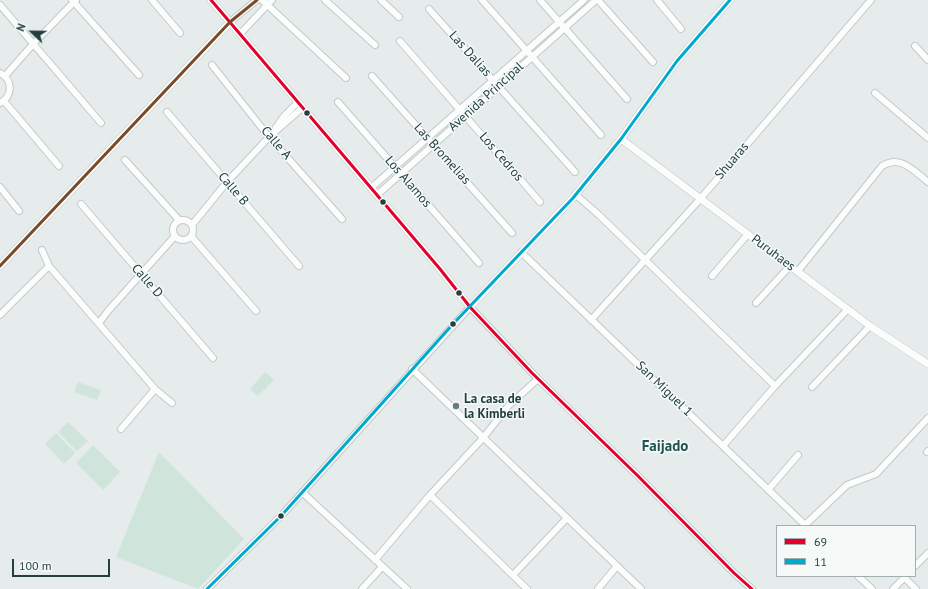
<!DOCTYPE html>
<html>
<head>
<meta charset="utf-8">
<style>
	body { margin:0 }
	#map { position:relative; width:928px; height:589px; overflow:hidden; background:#e6eceb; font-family:"PT Sans",sans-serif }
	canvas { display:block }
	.legend { position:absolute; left:776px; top:525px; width:140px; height:52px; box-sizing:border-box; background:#f5faf9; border:1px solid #a1b0af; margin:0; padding:5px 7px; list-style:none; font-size:12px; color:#23403f }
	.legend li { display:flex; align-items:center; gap:8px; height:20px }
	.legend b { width:20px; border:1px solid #a1b0af }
	.north { position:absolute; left:12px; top:12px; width:40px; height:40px; -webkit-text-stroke:3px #f5faf9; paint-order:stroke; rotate:292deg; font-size:11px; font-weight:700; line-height:16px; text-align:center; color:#23403f }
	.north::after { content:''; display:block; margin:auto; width:14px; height:18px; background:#23403f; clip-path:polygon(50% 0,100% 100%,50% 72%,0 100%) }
	.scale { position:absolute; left:12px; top:559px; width:98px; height:18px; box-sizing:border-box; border:2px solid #23403f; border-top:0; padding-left:5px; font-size:12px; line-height:14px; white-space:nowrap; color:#23403f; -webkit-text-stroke:3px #f5faf9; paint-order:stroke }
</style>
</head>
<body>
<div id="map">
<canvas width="928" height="589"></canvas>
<ul class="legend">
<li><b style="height:5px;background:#e4002b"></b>69</li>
<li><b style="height:5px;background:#00a9ce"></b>11</li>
</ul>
<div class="north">N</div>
<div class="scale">100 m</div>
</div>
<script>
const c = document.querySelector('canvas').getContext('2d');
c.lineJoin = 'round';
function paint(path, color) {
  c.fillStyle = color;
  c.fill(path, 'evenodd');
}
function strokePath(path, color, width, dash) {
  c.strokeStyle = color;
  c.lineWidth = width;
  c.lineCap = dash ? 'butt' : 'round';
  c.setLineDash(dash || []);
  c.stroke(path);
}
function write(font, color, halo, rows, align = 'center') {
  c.font = font + ' "PT Sans",sans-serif';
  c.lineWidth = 3;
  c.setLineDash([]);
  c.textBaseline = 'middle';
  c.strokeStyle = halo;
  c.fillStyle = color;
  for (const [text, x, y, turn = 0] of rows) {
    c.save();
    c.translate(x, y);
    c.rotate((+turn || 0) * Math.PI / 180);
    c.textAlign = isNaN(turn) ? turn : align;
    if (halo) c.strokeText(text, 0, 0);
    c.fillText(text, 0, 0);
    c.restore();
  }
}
paint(new Path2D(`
	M265 372 274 380 258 396 250 389Z
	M78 382 101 390 97 400 74 392Z
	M68 422 88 441 77 451 58 432Z
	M56 433 75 453 64 464 45 444Z
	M93 445 120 472 103 490 76 463Z
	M159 452 244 539 198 589 116 557Z`), '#cfe4db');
const minor = new Path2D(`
	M72 0 139 75
	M152 0 180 33
	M262 0 346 78
	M325 0 375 45
	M381 0 399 17
	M482 0 601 135
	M540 0 627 99
	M598 0 653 62
	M657 0 681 29
	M0 5 101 123
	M429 9 575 172
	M230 22 257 0
	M240 34 272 0
	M400 41 540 202
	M915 46 928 60
	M212 65 269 137 342 219
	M0 73C13 80 13 96 0 103
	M5 76 34 43 76 0
	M372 76 512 233
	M875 93 928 138
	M4 101 59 166
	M338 102 479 263
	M167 112 299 266
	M275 129 284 116 298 102
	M125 160 179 220
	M0 187 19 211
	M371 188 584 0
	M377 195 596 0
	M576 195 599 215 775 386
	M81 204 213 358
	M173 230a10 10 0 1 1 20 0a10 10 0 1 1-20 0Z
	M192 225 227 182 269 137 302 108
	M191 236 256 311
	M42 250 49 266 155 389 172 403
	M521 252 806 526
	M798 271 882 166C900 154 914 171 928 182
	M712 276 748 234
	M756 303 790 266
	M0 315 49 266
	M591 320 701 198 871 0
	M99 323 108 311 175 236
	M412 369 641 589
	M812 387 870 326
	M121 429 155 389
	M723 446 775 386 848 309
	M927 452 928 451
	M768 490 798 455
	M302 492 407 589
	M805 525 847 485 876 474 928 418
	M375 560 430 495
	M915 566 928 553
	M513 575 567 518
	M858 576 872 589
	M904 577 916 589
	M207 589 281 516 470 307 538 379 637 475 734 573 752 589
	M362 589 382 567
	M527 589 430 495 483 438 509 405 538 379
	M598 589 617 566
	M893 589 906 576`);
const tertiary = new Path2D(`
	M211 0 440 269 470 307 573 198 621 139 677 61 730 0
	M621 139 870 326 928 364
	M0 266 230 22`);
strokePath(minor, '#c3c9c8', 8);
strokePath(tertiary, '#c3c9c8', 8);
strokePath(minor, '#fbfcfc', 6);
strokePath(tertiary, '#fbfcfc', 7);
strokePath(new Path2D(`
	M211 0 440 269 470 307 532 373 637 475 734 573 752 589`), '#e4002b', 3);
strokePath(new Path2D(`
	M207 589 281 516 453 324 573 198 621 139 677 61 730 0`), '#00a9ce', 3);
strokePath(new Path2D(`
	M0 266 230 22 257 0`), '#7a4b2a', 3);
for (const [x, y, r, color] of [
	[307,113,3.5,"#23403f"],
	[383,202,3.5,"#23403f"],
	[459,293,3.5,"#23403f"],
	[453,324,3.5,"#23403f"],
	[456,406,4,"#677c7b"],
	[281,516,3.5,"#23403f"]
]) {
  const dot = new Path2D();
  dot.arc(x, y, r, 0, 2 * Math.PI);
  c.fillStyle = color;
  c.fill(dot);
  strokePath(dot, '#f5faf9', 1.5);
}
write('13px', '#23403f', '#f5faf9', [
	["Las Dalias",470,54,48],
	["Avenida Principal",486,97,-42],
	["Calle A",276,143,49],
	["Las Bromelias",442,154,48],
	["Los Cedros",501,157,49],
	["Shuaras",732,161,-49],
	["Los Alamos",408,182,49],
	["Calle B",233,189,49],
	["Puruhaes",773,253,37],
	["Calle D",147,281,49],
	["San Miguel 1",664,389,44]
]);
write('bold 13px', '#23403f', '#f5faf9', [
	["La casa de",464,399],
	["la Kimberli",464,414]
], 'left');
write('bold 15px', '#1f5251', '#f5faf9', [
	["Faijado",665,447]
]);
</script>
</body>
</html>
